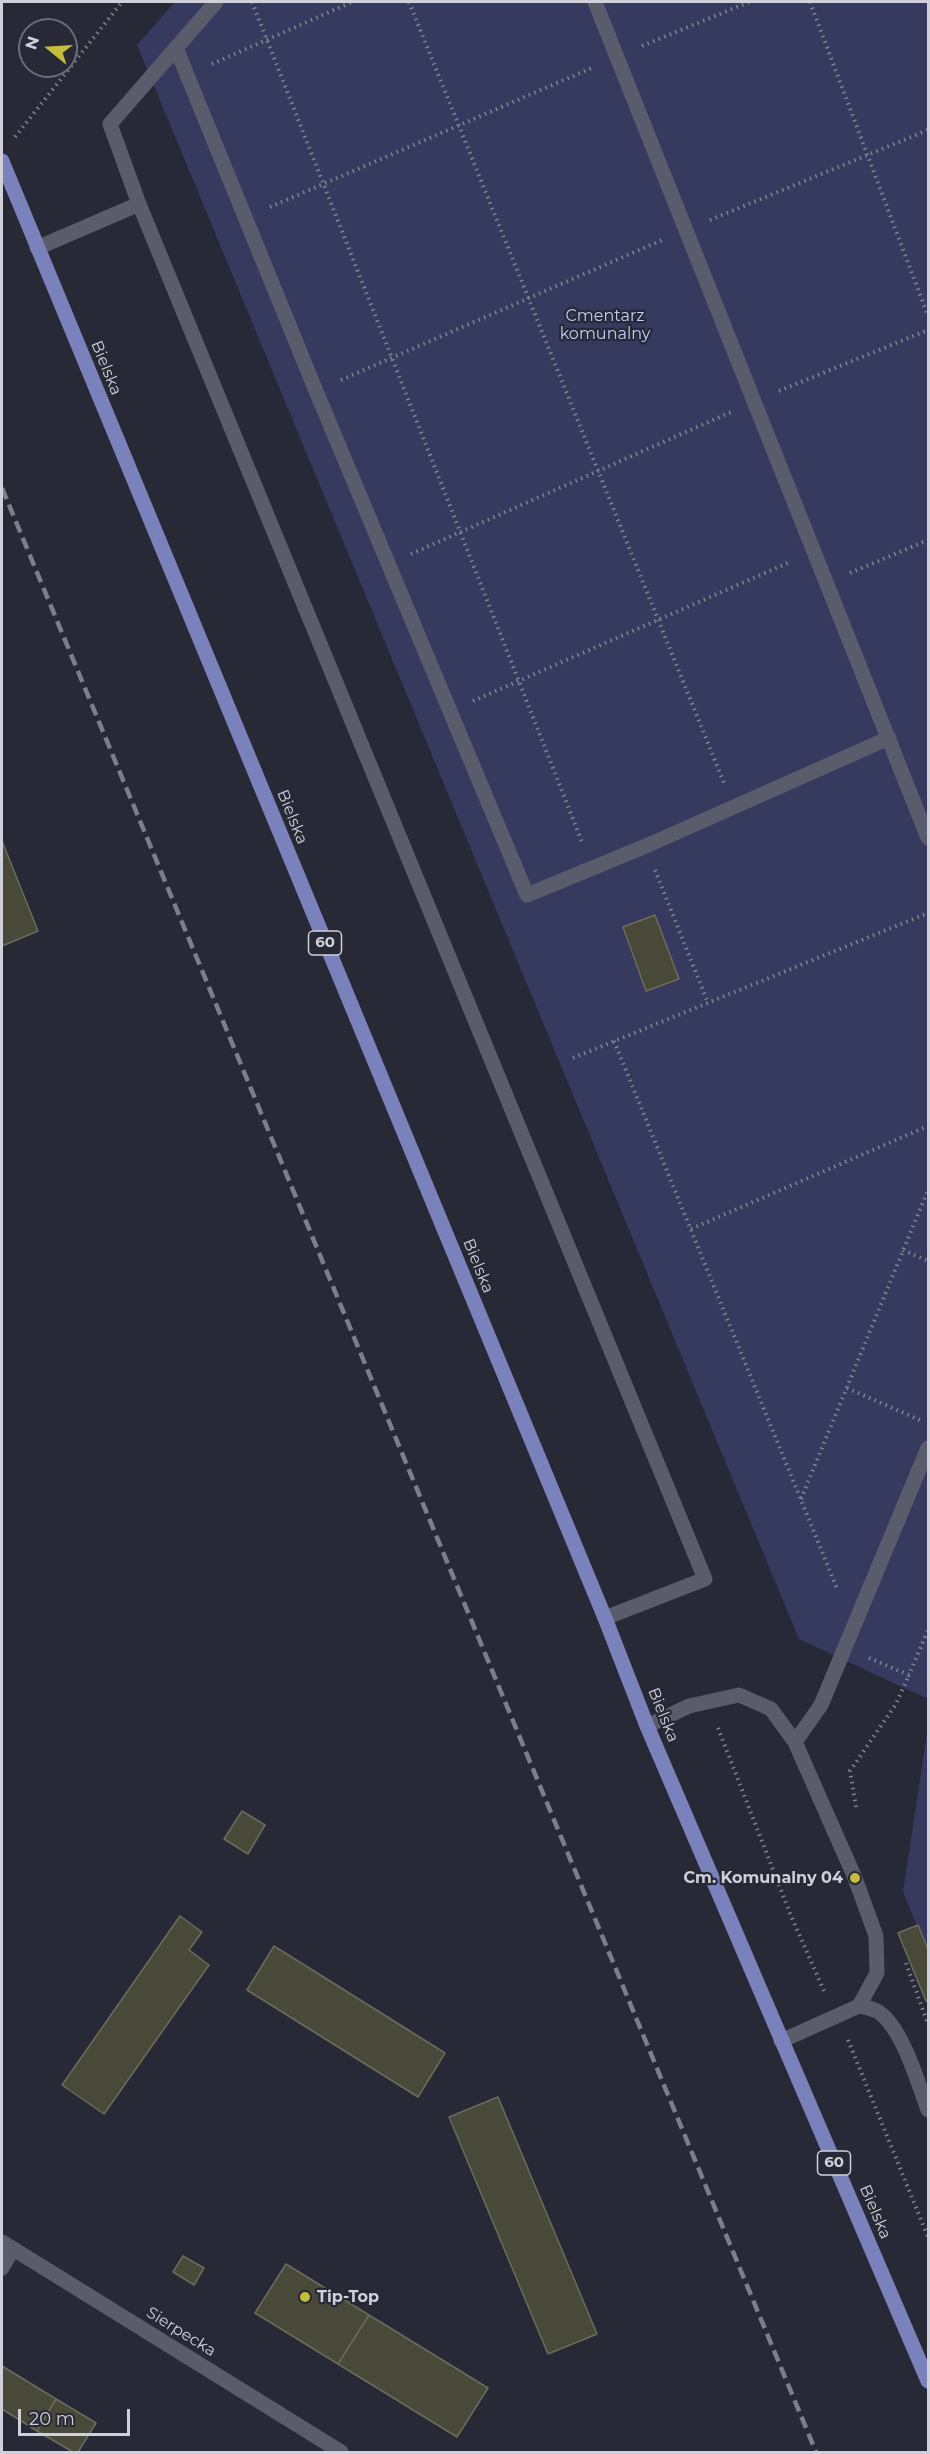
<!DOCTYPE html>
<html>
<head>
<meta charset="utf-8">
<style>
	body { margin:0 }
	#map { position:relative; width:930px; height:2454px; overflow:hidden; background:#272936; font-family:Montserrat,sans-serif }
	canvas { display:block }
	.frame { position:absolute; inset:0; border:3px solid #cfd0d9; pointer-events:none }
	.north { position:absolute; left:18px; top:18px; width:60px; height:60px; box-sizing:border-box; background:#272936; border:2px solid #6a6c77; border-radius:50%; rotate:288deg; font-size:16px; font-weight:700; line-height:24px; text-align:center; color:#cfd0d9 }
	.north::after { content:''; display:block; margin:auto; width:21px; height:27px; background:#c4bd3e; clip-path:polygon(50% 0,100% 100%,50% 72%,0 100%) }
	.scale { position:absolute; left:18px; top:2409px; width:112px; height:27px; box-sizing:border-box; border:3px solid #cfd0d9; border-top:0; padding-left:8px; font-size:18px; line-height:21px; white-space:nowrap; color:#cfd0d9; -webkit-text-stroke:4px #272936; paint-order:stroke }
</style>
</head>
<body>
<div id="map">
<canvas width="930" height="2454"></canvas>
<div class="frame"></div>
<div class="north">N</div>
<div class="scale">20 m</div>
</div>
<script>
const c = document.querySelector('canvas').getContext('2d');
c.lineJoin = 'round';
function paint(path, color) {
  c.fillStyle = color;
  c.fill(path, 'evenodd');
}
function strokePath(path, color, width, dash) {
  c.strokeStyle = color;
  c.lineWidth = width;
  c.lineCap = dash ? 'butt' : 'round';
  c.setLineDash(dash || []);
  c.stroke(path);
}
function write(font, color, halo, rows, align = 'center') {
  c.font = font + ' Montserrat,sans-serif';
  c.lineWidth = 4.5;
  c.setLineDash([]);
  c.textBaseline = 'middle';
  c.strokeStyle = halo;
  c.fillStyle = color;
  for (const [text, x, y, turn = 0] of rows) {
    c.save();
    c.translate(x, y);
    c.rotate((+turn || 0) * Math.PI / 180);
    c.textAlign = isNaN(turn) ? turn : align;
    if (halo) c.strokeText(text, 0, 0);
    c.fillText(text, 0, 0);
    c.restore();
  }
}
paint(new Path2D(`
	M175 2H928V1699L799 1639 137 45Z
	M928 1726V1953L903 1892Z`), '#353a5e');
const building = new Path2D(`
	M2 841 38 931 2 946Z
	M655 915 679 979 646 991 623 927Z
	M242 1811 265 1825 248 1854 224 1839Z
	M180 1916 202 1932 189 1950 209 1965 104 2114 62 2085Z
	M918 1925 928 1949V2000L926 2001 898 1933Z
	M274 1946 445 2053 418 2097 247 1990Z
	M498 2097 597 2334 548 2354 449 2117Z
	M183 2256 204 2268 194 2285 173 2272Z
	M286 2264 369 2315 338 2364 255 2313Z
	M369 2315 488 2388 457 2437 338 2364Z
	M2 2366 56 2399 37 2431 2 2409Z
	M56 2399 96 2423 78 2452H73L37 2431Z`);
paint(building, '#49493a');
strokePath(building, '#6c6c5c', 1.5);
strokePath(new Path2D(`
	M252 2 582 842
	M409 2 724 783
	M810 2 928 316
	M642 46 749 2
	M212 64 352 2
	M15 137 122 2
	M270 207 594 67
	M710 220 928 130
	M341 380 662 240
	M779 391 928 330
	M411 554 731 412
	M850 573 928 540
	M473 701 790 562
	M655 870 708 1003
	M614 1041 838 1591
	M573 1058 928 913
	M691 1229 928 1126
	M903 1250 928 1261
	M847 1388 922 1421
	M801 1499 928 1190
	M869 1658 909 1675 928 1630
	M718 1728 791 1916 825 1993
	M856 1807 850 1771 896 1704 909 1675
	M906 1963 928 2024
	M848 2040 928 2237`), '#82838e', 4, [1.5, 4.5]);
strokePath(new Path2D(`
	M216 2 176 48 316 391 527 895 646 846 889 738
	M595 2 928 838
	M139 204 110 124 176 48
	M37 248 139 204 705 1579 605 1618
	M647 1726 689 1706 739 1695 771 1709 795 1742 855 1878 876 1936 877 1973 859 2006 781 2041
	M795 1742 821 1705 928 1448
	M859 2006C865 2007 872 2009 877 2011 902 2026 918 2083 928 2110`), '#5a5c6b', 15);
strokePath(new Path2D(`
	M2 2268 13 2249`), '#5a5c6b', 15);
strokePath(new Path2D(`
	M2 2242 341 2452`), '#5a5c6b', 15);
strokePath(new Path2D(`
	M2 161 605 1618 647 1726 928 2381`), '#7a82bc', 15);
strokePath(new Path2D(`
	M2 488 816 2452`), '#7c7e89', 4.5, [12, 6]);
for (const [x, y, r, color] of [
	[855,1878,6,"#c4bd3e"],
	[305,2297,6,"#c4bd3e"]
]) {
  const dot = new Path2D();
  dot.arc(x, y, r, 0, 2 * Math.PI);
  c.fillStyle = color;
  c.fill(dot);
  strokePath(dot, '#272936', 2);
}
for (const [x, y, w] of [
	[325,943,33],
	[834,2163,33]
]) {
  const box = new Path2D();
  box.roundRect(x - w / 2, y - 12, w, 24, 4.5);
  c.fillStyle = '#272936';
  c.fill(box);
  strokePath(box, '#cfd0d9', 1.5);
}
write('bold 15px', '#cfd0d9', null, [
	["60",325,943],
	["60",834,2163]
]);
write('16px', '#c5cdf9', '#272936', [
	["Cmentarz",605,316],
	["komunalny",605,334]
]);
write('16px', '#cfd0d9', '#272936', [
	["Bielska",106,368,68],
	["Bielska",292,817,68],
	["Bielska",478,1266,68],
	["Bielska",663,1715,68],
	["Bielska",875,2212,67],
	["Sierpecka",181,2332,32]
]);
write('bold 16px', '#cfd0d9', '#272936', [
	["Cm. Komunalny 04",843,1878],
	["Tip-Top",317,2297,"left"]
], 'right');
</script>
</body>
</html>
